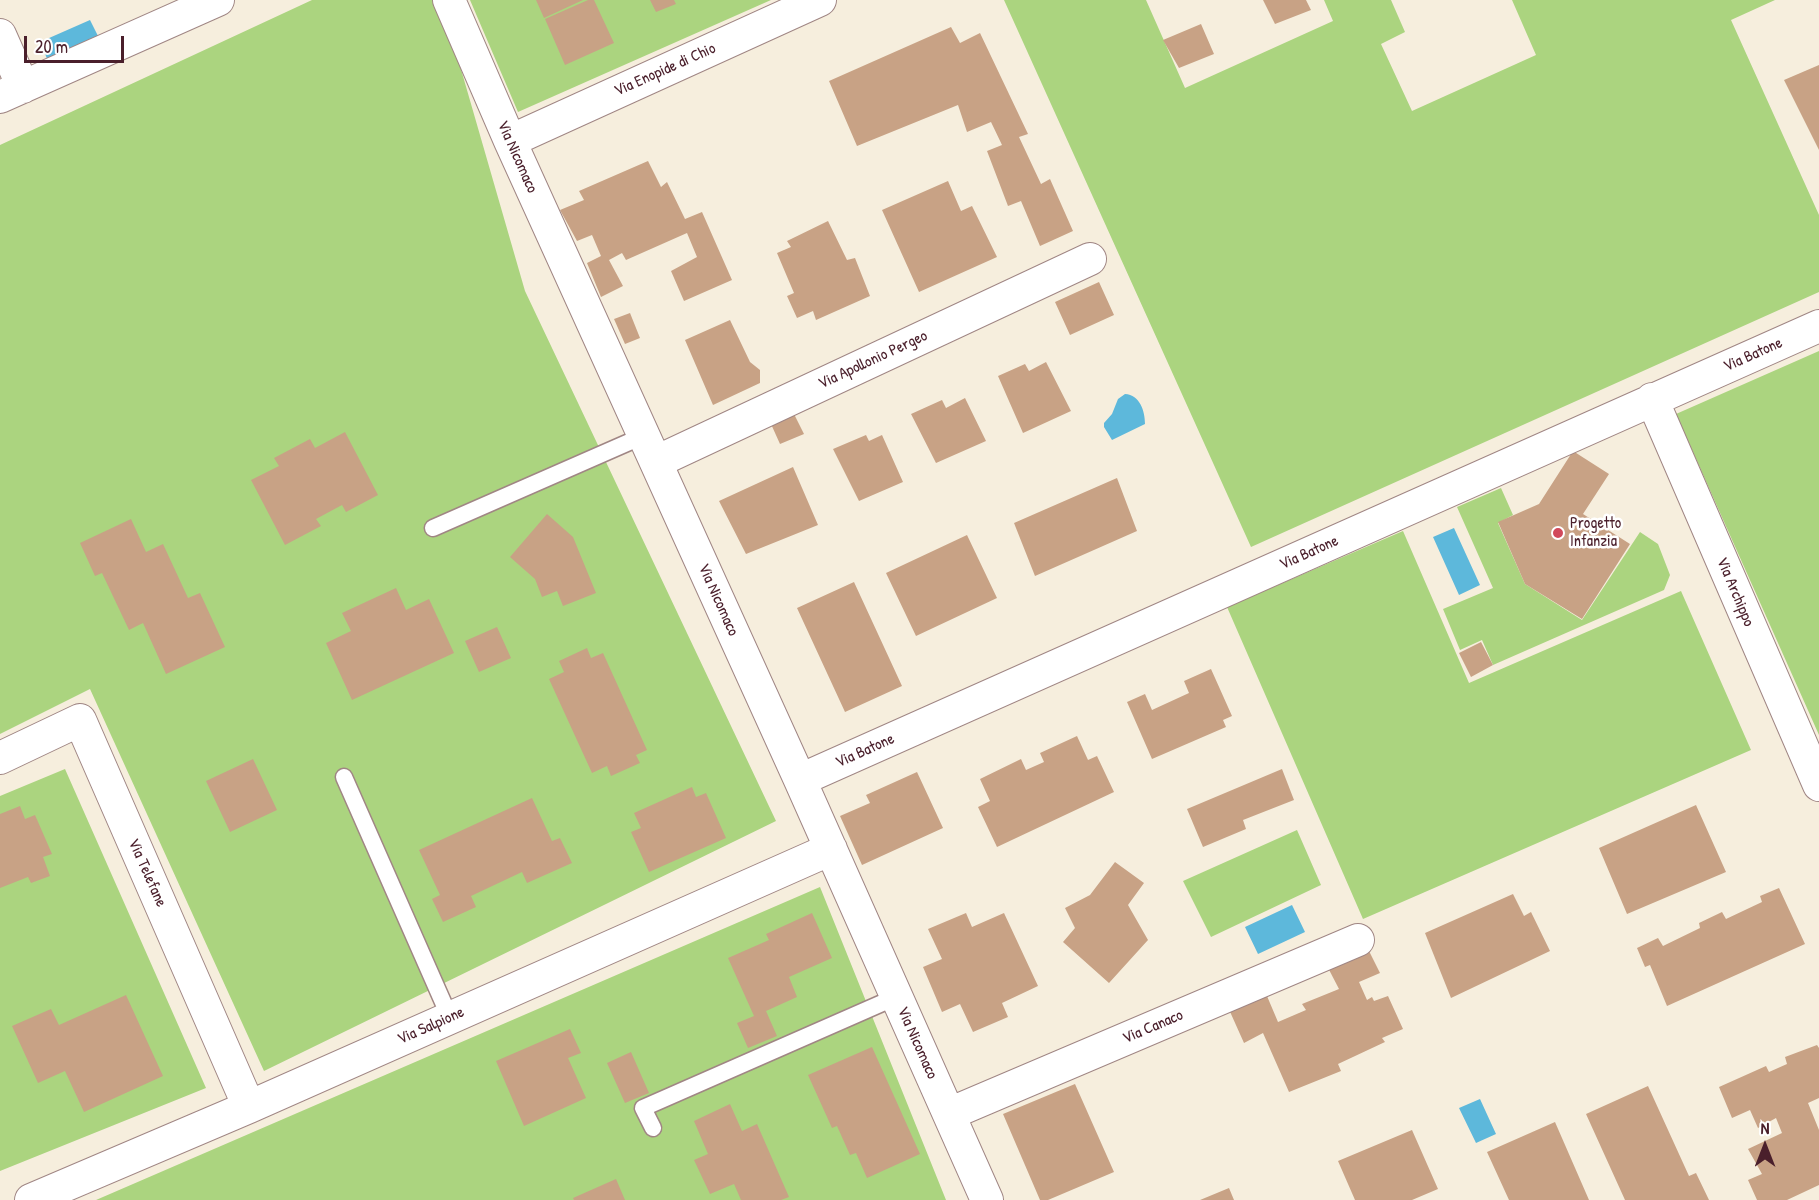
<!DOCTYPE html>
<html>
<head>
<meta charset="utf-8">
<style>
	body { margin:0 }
	#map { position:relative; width:1819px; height:1200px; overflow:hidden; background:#f6eedd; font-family:"Patrick Hand",sans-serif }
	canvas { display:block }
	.north { position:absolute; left:1735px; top:1116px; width:60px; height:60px; -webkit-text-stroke:4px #fff; paint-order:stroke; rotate:0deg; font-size:16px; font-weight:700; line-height:24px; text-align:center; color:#4a1f2b }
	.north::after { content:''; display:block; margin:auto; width:21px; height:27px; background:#4a1f2b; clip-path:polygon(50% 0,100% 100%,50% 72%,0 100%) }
	.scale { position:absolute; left:24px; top:36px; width:100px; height:27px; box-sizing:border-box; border:3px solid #4a1f2b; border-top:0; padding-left:8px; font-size:18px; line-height:21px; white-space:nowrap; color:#4a1f2b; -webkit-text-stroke:4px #fff; paint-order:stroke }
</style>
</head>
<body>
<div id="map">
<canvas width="1819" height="1200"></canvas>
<div class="north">N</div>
<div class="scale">20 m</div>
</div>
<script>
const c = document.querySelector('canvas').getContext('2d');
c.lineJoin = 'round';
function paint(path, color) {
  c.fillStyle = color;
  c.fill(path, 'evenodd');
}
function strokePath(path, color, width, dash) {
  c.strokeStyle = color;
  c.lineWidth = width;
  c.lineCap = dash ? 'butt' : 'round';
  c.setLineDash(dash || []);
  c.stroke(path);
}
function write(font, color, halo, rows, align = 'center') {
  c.font = font + ' "Patrick Hand",sans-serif';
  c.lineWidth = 5;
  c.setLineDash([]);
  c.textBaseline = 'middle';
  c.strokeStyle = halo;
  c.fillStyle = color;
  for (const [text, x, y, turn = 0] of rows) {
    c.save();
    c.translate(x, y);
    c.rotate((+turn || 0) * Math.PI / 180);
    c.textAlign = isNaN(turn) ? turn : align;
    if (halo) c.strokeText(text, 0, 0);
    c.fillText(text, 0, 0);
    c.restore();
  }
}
paint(new Path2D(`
	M312 0H441L525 291 776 821 264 1071 90 689 0 734V145Z
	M470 0H771L518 112Z
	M1004 0H1146L1185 88 1333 21 1324 0H1391L1405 32 1381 44 1412 111 1536 55 1512 0H1775L1731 20 1819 215V292L1251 547Z
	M1819 351V735L1676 414Z
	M1501 488 1513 515 1498 523 1525 584 1582 620 1640 532 1658 544 1670 575 1664 590 1493 665 1482 640 1460 650 1443 609 1493 588 1457 507Z
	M1403 531 1469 683 1681 591 1751 750 1363 919 1227 607Z
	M65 769 206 1088 0 1171V796Z
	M1297 830 1321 885 1211 937 1183 881Z
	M820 887 946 1200H96Z`), '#abd47f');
paint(new Path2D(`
	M90 20 99 38 48 61 40 42Z
	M1125 394C1140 395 1145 411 1145 424L1112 440 1104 427V423L1112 414 1118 399Z
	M1454 528 1480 585 1459 595 1433 537Z
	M1292 905 1305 932 1258 954 1245 927Z
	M1480 1099 1496 1134 1476 1143 1459 1108Z`), '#5db8db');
paint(new Path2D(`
	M536 0H583L544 18Z
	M588 0H594L614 43 565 65 545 19Z
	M650 0H674L676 4 656 12Z
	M1263 0H1306L1311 10 1275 24Z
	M1201 24 1214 54 1179 68 1163 40Z
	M951 27 960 43 980 33 1028 134 1019 137 1041 184 1050 179 1073 231 1040 246 1021 201 1008 206 987 151 1002 145 991 122 967 132 958 105 857 146 829 81Z
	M1819 65V150L1784 80Z
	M648 161 661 187 667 182 685 219 702 212 732 280 684 301 671 271 697 257 687 233 626 260 622 253 609 260 623 286 601 297 587 263 601 256 592 235 577 241 560 210 584 200 579 191Z
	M948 181 961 211 972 206 997 257 919 292 882 210Z
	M828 221 847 260 855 258 870 296 816 320 813 311 797 318 787 296 794 293 777 253 791 247 787 241Z
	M1099 282 1114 315 1070 335 1055 302Z
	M630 313 640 338 625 344 614 319Z
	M730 320 750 362 760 370V383L713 405 685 340Z
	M1046 362 1071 411 1023 433 998 376 1025 364 1029 371Z
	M965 398 986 441 936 463 911 414 942 400 946 408Z
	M794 414 804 434 780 444 771 424Z
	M345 432 378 495 346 512 342 505 316 519 321 526 285 545 251 480 279 466 274 458 310 439 315 448Z
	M866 435 869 441 882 435 903 482 859 501 833 449Z
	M1573 451 1609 474 1583 514 1630 544 1582 619 1525 584 1498 522 1539 504Z
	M793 467 818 525 746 554 719 501Z
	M1117 478 1137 531 1035 576 1014 523Z
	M547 514 573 537 596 593 563 606 557 591 542 597 535 579 510 557Z
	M131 519 146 552 163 544 188 598 200 593 225 647 166 674 143 623 129 630 102 573 95 576 80 543Z
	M967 535 997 598 916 636 886 573Z
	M854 582 902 686 845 712 797 608Z
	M396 588 406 610 429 599 454 653 352 700 326 643 351 631 342 613Z
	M497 627 511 658 479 672 465 641Z
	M1481 642 1493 665 1471 677 1459 653Z
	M587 648 591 658 603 653 647 750 636 755 640 763 611 776 607 766 592 773 549 679 564 672 559 661Z
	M1211 669 1232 716 1223 720 1226 727 1152 759 1127 702 1145 694 1152 710 1189 693 1184 681Z
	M1077 736 1088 760 1097 756 1114 792 997 847 978 807 990 801 980 779 1021 759 1026 770 1044 762 1040 753Z
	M253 759 277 810 230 832 206 781Z
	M1282 769 1294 800 1243 820 1246 829 1203 847 1187 809Z
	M917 772 943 828 862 865 840 816 870 803 866 795Z
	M692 787 696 797 706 793 726 838 649 872 631 832 641 828 634 813Z
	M532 798 552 841 560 838 572 863 527 883 522 872 471 896 476 907 443 922 432 899 440 895 419 850Z
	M1696 805 1726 872 1627 914 1599 848Z
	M20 806 25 819 35 815 52 854 43 857 50 876 31 883 28 877 0 888V814Z
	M1115 862 1144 883 1128 905 1148 940 1109 983 1063 942 1075 928 1065 908 1090 895Z
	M1779 888 1805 944 1667 1006 1650 965 1645 967 1637 948 1658 938 1663 946 1700 928 1699 923 1722 912 1726 919 1762 902 1760 896Z
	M1513 894 1524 916 1531 912 1550 951 1451 998 1425 933Z
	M812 913 832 958 789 977 797 997 766 1011 777 1036 748 1048 737 1023 754 1016 728 958 769 940 766 934Z
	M966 913 972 927 1004 913 1038 986 1002 1003 1008 1017 973 1032 960 1004 942 1012 923 967 942 959 928 929Z
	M1365 943 1380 973 1359 982 1367 1000 1372 997 1374 1001 1388 996 1403 1029 1382 1038 1385 1042 1338 1064 1341 1071 1289 1092 1263 1033 1244 1043 1227 1005 1264 989 1278 1022 1306 1010 1302 1004 1339 989 1325 962Z
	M126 995 163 1076 84 1112 65 1071 38 1083 12 1026 51 1009 59 1025Z
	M570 1029 581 1053 568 1058 586 1098 524 1126 496 1061Z
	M1817 1045 1819 1048V1098L1808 1103 1819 1130V1185L1787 1200H1757L1748 1180 1762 1174 1748 1149 1782 1133 1776 1118 1758 1128 1750 1110 1732 1118 1719 1087 1766 1066 1769 1072 1787 1064 1785 1057Z
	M872 1047 920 1154 867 1178 856 1153 850 1155 837 1126 832 1128 808 1075Z
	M631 1052 649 1093 625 1103 607 1063Z
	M1075 1084 1114 1172 1048 1200H1040L1003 1114Z
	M1648 1086 1689 1176 1696 1173 1709 1200H1625L1586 1114Z
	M730 1104 742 1131 757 1124 789 1197 781 1200H741L734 1184 710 1194 694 1160 708 1154 694 1121Z
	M1555 1122 1589 1200H1509L1487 1152Z
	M1412 1130 1438 1189 1412 1200H1355L1338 1161Z
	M616 1179 625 1200H574L573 1198Z
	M1229 1188 1234 1200H1200Z`), '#c8a285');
const service = new Path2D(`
	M433 528 643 436
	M344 777 450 1018
	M653 1128 643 1108 896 997`);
const minor = new Path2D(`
	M449 0 510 141 800 780 987 1200
	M0 35 23 87
	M0 97 218 0
	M510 141 820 0
	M1652 399 1819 785
	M656 462 1090 259
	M0 758 80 720 249 1107
	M800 780 1819 326
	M949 1114 1358 940
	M31 1200 249 1107 831 849`);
strokePath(service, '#a08684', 19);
strokePath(minor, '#a08684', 34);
strokePath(service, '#fff', 16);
strokePath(minor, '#fff', 32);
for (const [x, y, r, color] of [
	[1558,533,6,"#d1495b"]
]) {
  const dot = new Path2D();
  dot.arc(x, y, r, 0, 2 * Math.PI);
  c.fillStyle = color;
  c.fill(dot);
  strokePath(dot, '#fff', 2);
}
write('16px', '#4a1f2b', '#fff', [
	["Via Enopide di Chio",665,70,-24],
	["Via Nicomaco",517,157,66],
	["Via Batone",1753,355,-24],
	["Via Apollonio Pergeo",873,360,-25],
	["Via Batone",1309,553,-24],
	["Via Archippo",1735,592,67],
	["Via Nicomaco",718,600,66],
	["Via Batone",865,751,-24],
	["Via Telefane",147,873,66],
	["Via Salpione",431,1026,-24],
	["Via Canaco",1153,1027,-23],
	["Via Nicomaco",917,1043,66]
]);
write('16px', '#4a1f2b', '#fff', [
	["Progetto",1570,524],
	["Infanzia",1570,542]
], 'left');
</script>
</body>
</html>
